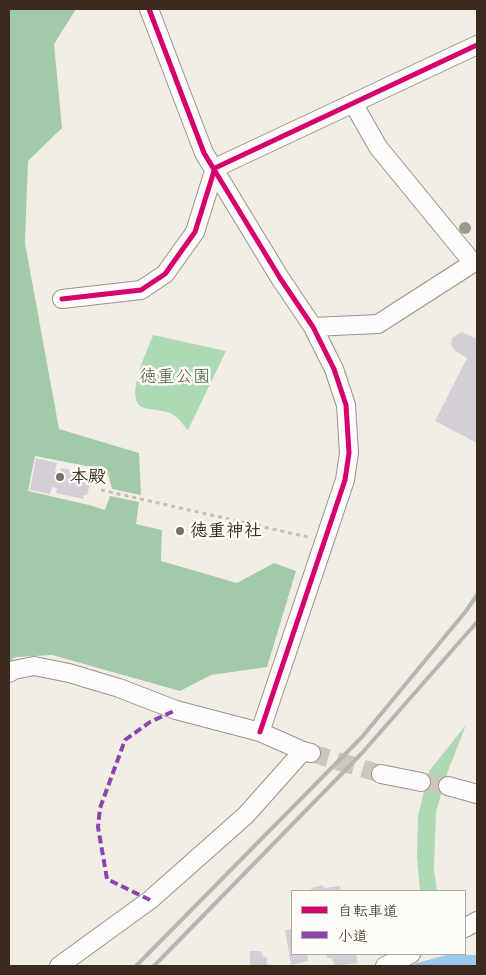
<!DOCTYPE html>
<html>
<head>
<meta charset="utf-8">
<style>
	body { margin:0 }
	#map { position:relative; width:486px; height:975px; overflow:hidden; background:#f2ede4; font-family:"Playpen Sans","Klee One",sans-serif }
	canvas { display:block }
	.frame { position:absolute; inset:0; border:10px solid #3b2a1e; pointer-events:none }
	.legend { position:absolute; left:291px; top:890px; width:175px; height:65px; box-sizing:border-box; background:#fdfcf7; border:1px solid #afa8a0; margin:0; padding:6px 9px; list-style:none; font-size:15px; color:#3b2a1e }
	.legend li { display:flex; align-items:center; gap:10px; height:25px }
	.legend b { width:25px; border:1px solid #afa8a0 }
</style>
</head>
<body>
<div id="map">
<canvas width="486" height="975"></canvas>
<div class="frame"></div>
<ul class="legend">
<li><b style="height:6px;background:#d6006c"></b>自転車道</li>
<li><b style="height:6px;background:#8e44ad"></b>小道</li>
</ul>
</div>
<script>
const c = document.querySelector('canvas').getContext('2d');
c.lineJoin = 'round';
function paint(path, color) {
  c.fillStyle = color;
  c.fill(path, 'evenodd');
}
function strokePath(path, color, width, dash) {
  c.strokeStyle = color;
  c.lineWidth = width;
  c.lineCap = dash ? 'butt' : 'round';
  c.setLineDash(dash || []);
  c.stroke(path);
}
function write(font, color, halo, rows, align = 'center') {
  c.font = font + ' "Playpen Sans","Klee One",sans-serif';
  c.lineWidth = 5;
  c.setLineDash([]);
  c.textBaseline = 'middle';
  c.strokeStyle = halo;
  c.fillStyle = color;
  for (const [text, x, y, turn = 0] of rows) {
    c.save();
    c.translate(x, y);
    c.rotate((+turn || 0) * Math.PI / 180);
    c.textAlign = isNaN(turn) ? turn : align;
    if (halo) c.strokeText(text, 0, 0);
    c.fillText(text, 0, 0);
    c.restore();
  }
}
paint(new Path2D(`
	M153 335 226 351 188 430C184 426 180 420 175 416 167 409 151 411 142 407 124 398 148 349 153 335Z
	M466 725 448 771 436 812 434 870 437 891H420L417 857 418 816 429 771Z`), '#add9b4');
paint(new Path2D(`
	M9 9H76L54 44 62 128 28 161 25 243 59 429 139 453 141 495 112 489 107 470 35 456 28 491 89 505 105 510 110 496 139 502 136 524 162 530 161 561 237 583 274 563 296 571 267 667 211 675 180 691 52 655 17 657 9 661Z`), '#a2caa9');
paint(new Path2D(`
	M447 955H477V966H405Z`), '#9ac9e9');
paint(new Path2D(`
	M461 332 477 339V443L435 421 467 358 455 351 451 345 452 338Z
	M36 458 57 463 55 472 60 473 61 468 88 474 87 479 91 480 87 495H84L83 499 56 493 57 488 52 487 50 494 30 490Z
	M322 885 325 888 340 886 341 891H312L311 888Z
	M292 929V954H307L308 961 291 965 285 930Z
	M250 951H261L263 956 267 958V964L273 966H250Z
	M326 954H356L358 963 335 966 332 958H327Z`), '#d4cfd7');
strokePath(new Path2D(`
	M311 753 381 774
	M421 782 448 786`), '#cdc6bc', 18, [18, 9]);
const minor = new Path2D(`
	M149 9 204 153 280 278 313 327 334 369 346 405 349 453 345 480 260 732
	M62 299 141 290 165 274 195 232 215 168 477 45
	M313 327 378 324 473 263 378 147 353 103
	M9 673 14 670 34 666 69 673 119 688 176 710 260 732 303 751 311 753
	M381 774 421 782
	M448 786 477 794
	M465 928 477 921
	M59 966 150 900 246 815 303 751
	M385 966 411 954`);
strokePath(minor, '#98938c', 20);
strokePath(new Path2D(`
	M101 490 308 537`), '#c1bebc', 3, [4, 4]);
strokePath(minor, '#fdfcfb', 18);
strokePath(new Path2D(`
	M136 966 362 737 466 611 477 595
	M154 966 362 753 477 622`), '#b7b5b2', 4);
strokePath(new Path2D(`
	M150 900 107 879 98 827 100 808 125 740 150 722 176 710`), '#8e44ad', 4, [8, 4]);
strokePath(new Path2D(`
	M149 9 204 153 280 278 313 327 334 369 346 405 349 453 345 480 260 732
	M62 299 141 290 165 274 195 232 215 168 477 45`), '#d6006c', 5);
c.fillStyle = '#979c89';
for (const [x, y] of [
	[465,228]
]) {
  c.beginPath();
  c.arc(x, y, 6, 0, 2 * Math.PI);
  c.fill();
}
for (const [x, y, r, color] of [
	[60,477,5,"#7b6e63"],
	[180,531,5,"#7b6e63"]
]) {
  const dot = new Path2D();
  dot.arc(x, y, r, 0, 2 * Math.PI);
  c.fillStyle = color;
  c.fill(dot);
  strokePath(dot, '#fdfcf7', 2);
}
write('18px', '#4c5a3f', '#fdfcf7', [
	["徳重公園",175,377]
]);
write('bold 18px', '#3b2a1e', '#fdfcf7', [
	["本殿",70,477],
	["徳重神社",190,531]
], 'left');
</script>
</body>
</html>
